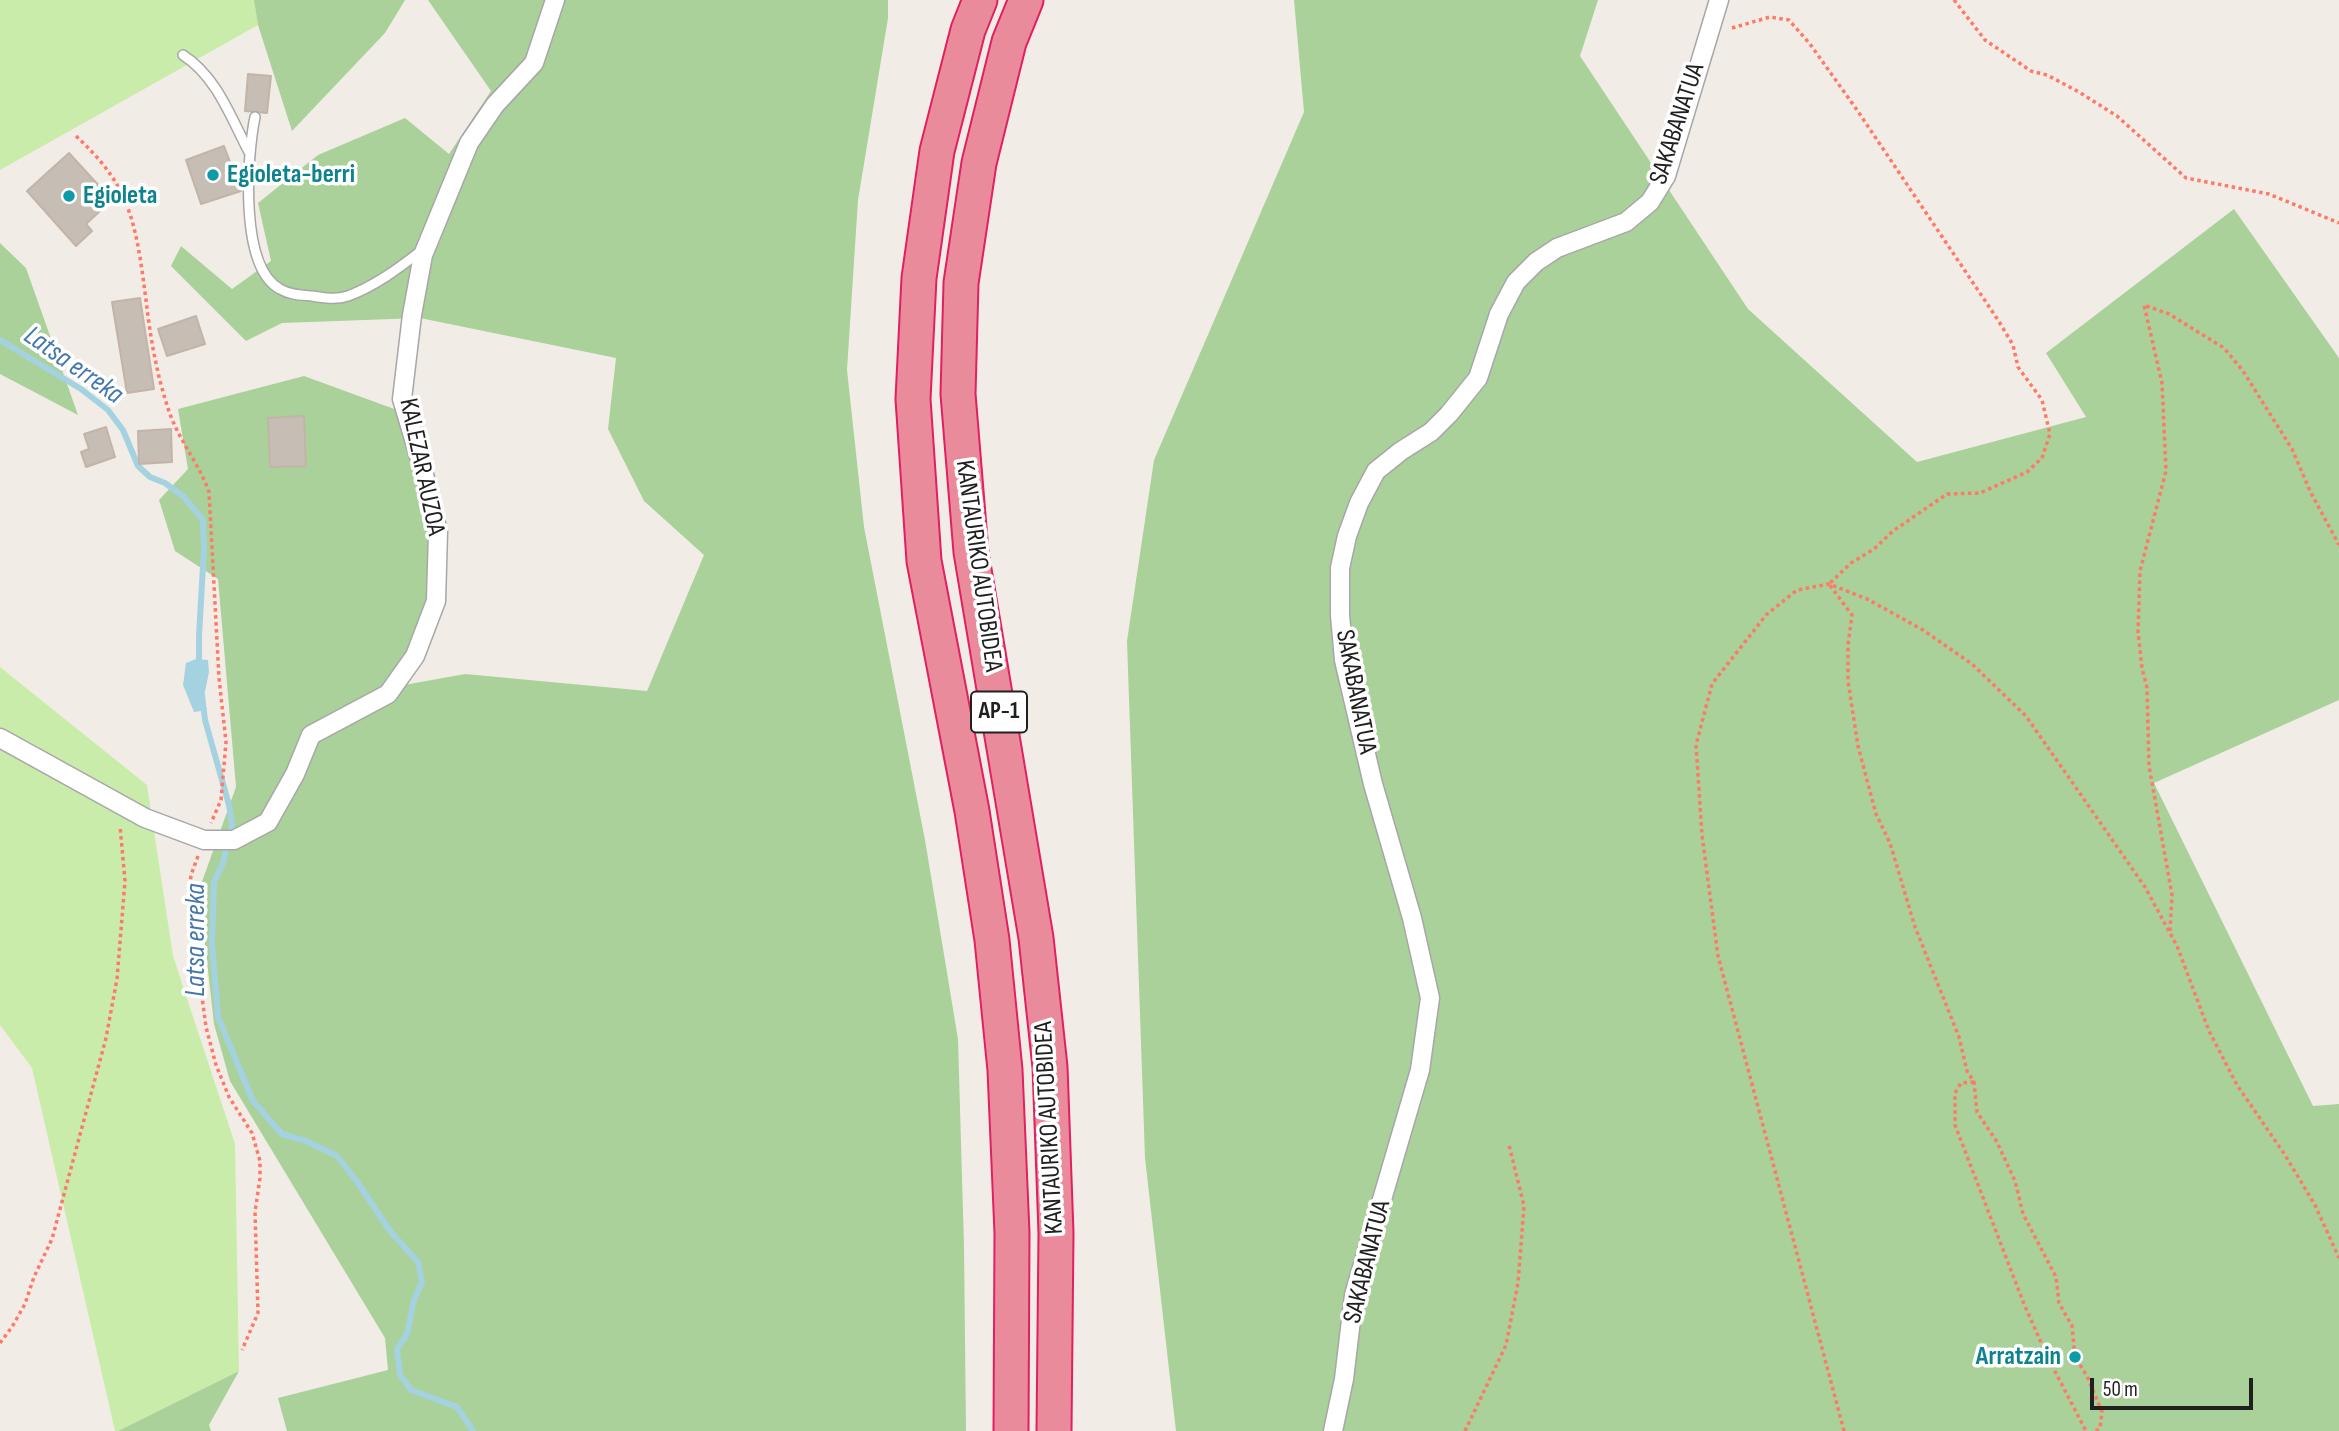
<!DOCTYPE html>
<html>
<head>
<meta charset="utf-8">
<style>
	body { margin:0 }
	#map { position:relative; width:2339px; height:1431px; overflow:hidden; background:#f1ede6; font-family:"Sofia Sans Condensed",sans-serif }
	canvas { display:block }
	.scale { position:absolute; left:2090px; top:1378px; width:163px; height:32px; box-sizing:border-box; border:4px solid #202020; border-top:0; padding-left:9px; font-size:21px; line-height:24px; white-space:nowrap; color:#202020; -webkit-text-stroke:5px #fff; paint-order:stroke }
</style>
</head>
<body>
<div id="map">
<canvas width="2339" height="1431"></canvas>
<div class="scale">50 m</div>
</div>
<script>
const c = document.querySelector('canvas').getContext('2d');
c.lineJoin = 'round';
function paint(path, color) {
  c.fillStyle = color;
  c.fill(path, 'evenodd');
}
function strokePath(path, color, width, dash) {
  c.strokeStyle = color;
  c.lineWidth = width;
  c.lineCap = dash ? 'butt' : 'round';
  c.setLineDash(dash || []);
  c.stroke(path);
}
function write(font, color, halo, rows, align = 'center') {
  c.font = font + ' "Sofia Sans Condensed",sans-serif';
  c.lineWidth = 7;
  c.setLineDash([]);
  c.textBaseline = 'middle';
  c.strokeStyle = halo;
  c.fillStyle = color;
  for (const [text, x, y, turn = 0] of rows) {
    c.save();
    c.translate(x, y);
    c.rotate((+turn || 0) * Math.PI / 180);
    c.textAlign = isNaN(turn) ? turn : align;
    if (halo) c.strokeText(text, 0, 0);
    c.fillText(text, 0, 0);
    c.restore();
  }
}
paint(new Path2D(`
	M0 0H254L258 25 0 170Z
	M0 667 147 785 173 956 235 1144 239 1371 118 1431H115L32 1068 0 1025Z`), '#caecaa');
paint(new Path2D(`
	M254 0H405L385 33 292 131 258 25Z
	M428 0H888V18L858 200 847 370 864 527 925 840 958 1039 964 1246 966 1431H287L278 1398 388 1370 385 1338 230 1081 214 1024 199 890 236 787 218 579 175 551 159 500 188 469 178 409 304 376 397 410 429 523 430 601 407 653 382 689 465 674 647 691 704 555 644 501 608 429 616 358 420 318 282 323 246 341 171 266 181 246 232 289 271 261 258 203 318 155 405 118 449 154 491 91Z
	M1294 0H1598L1580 56 1748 309 1917 462 2086 417 2046 353 2234 209 2339 358V700L2154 783 2313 1106 2339 1104V1431H1176L1145 1158 1127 641 1154 460 1304 112Z
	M0 243 26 268 78 415 0 374Z
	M239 1371 209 1425 211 1431H118Z`), '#a9d199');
paint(new Path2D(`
	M196 659 208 660 209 672 201 711 194 712 183 685 186 663Z`), '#a5d2e0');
strokePath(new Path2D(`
	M0 340 81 389 108 410 123 430 138 466 150 477 165 483 184 497 203 520 204 548 199 636V667
	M202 695 205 720 229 805 232 825 223 863 214 882 212 944 218 1017 253 1101 282 1134 306 1141 337 1156 358 1183 390 1231 418 1262 422 1282 414 1300 407 1334 397 1349 400 1375 411 1390 457 1407 473 1431`), '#a5d2e0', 6);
const building = new Path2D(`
	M248 74 271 76 267 113 245 111Z
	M224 146 241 191 201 204 186 160Z
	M69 153 112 200 86 224 92 231 76 246 27 191Z
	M140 298 154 389 127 393 112 302Z
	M196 316 205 344 167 356 158 329Z
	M304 416 306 466 270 467 268 418Z
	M106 427 115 457 86 467 81 452 89 449 84 434Z
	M171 429 172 462 139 464 138 431Z`);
paint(building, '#c6bdb5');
strokePath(building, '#c3b4a7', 2);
const lane = new Path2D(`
	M183 55C217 77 231 118 249 152
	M255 117C247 156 239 267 280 289 290 295 301 295 312 296 324 298 336 300 348 296 375 286 399 268 421 251`);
const street = new Path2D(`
	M0 738 145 818 204 840H234L268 822 295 774 311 735 388 694 415 656 436 601 438 532 422 466 402 399 412 315 423 255 469 143 495 105 534 63 555 0
	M1333 1431 1344 1379 1354 1295 1420 1070 1430 998 1412 918 1373 784 1344 660 1340 615V568L1347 536 1359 503 1376 471 1401 451 1431 432 1449 414 1478 378 1499 314 1516 282 1536 262 1557 248 1626 222 1650 202 1666 176 1719 0`);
const highway = new Path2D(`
	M980 0 968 30 937 151 919 278 913 399 924 561 972 811 992 940 1005 1070 1012 1233 1011 1431
	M1026 0 1009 42 979 163 961 283 958 394 971 552 1036 938 1050 1067 1056 1233 1054 1431`);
strokePath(lane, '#a7a7a7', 12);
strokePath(street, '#a7a7a7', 21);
strokePath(highway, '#e21f61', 37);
strokePath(new Path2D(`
	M1954 0 1985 40 2031 71 2047 75 2079 92 2117 116 2186 178 2269 194 2339 223
	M1732 28 1770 17 1789 20 1810 44 1857 110 1998 320 2013 345 2018 367 2042 400 2050 434 2042 458 2027 472 1980 493 1947 494 1893 531 1874 549 1851 563 1829 584 1852 615 1848 645V681L1858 746 1876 814 1890 843 1915 927 1959 1037 1967 1071 1974 1082 1977 1112 1997 1142 2015 1181 2023 1214 2056 1277 2059 1303 2072 1326 2075 1357 2087 1376 2102 1412 2100 1428 2096 1431
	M76 136C93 152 109 169 120 190 137 223 141 263 146 300 150 335 156 371 167 405 176 437 198 461 209 492L219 678 226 742 221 800 211 823
	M198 856 191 875 189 899 206 1027 216 1065 229 1097 252 1133 260 1161V1178L255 1212 258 1313 242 1350
	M2170 931 2172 895 2149 766 2147 688 2142 668 2138 632 2140 571 2166 471 2162 383 2144 305 2169 314 2224 348 2243 371 2292 449 2310 491 2339 545
	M1974 1082 1961 1083 1955 1093V1125L2024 1304 2048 1358 2086 1431
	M0 1343 12 1327 25 1304 34 1277 52 1239 106 1038 117 979 125 881 120 826
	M1465 1431 1506 1345 1518 1283 1524 1206 1509 1145
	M1844 1431 1718 956 1702 835 1696 745 1712 684 1766 615 1797 590 1829 584 1867 599 1923 630 1972 664 2026 716 2145 887 2177 946 2209 1031 2237 1085 2285 1155 2315 1205 2339 1258`), '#ff7868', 3.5, [3.5, 3.5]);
strokePath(lane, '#fff', 9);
strokePath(street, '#fff', 18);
strokePath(highway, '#ea8b9c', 33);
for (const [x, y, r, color] of [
	[213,175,7,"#0f9aa8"],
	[69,196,7,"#0f9aa8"],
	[2075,1357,7,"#0f9aa8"]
]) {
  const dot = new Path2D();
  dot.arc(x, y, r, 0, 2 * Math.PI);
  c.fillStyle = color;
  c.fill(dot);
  strokePath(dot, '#fff', 2.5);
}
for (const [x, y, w] of [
	[999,712,56]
]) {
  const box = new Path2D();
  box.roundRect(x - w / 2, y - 20.5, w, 41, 5);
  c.fillStyle = '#fff';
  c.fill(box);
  strokePath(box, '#202020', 2);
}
write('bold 24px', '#202020', null, [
	["AP-1",999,712]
]);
write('26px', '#202020', '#fff', [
	["SAKABANATUA",1678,124,-72],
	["KALEZAR AUZOA",421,467,78],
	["KANTAURIKO AUTOBIDEA",978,566,82],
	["SAKABANATUA",1355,692,79],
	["KANTAURIKO AUTOBIDEA",1050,1128,-93],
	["SAKABANATUA",1368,1262,-76]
]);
write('bold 26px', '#0d838f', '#fff', [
	["Egioleta-berri",227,175],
	["Egioleta",83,196],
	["Arratzain",2061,1357,"right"]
], 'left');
write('italic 28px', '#4478ac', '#fff', [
	["Latsa erreka",73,366,35],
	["Latsa erreka",197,940,-90]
]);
</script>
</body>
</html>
